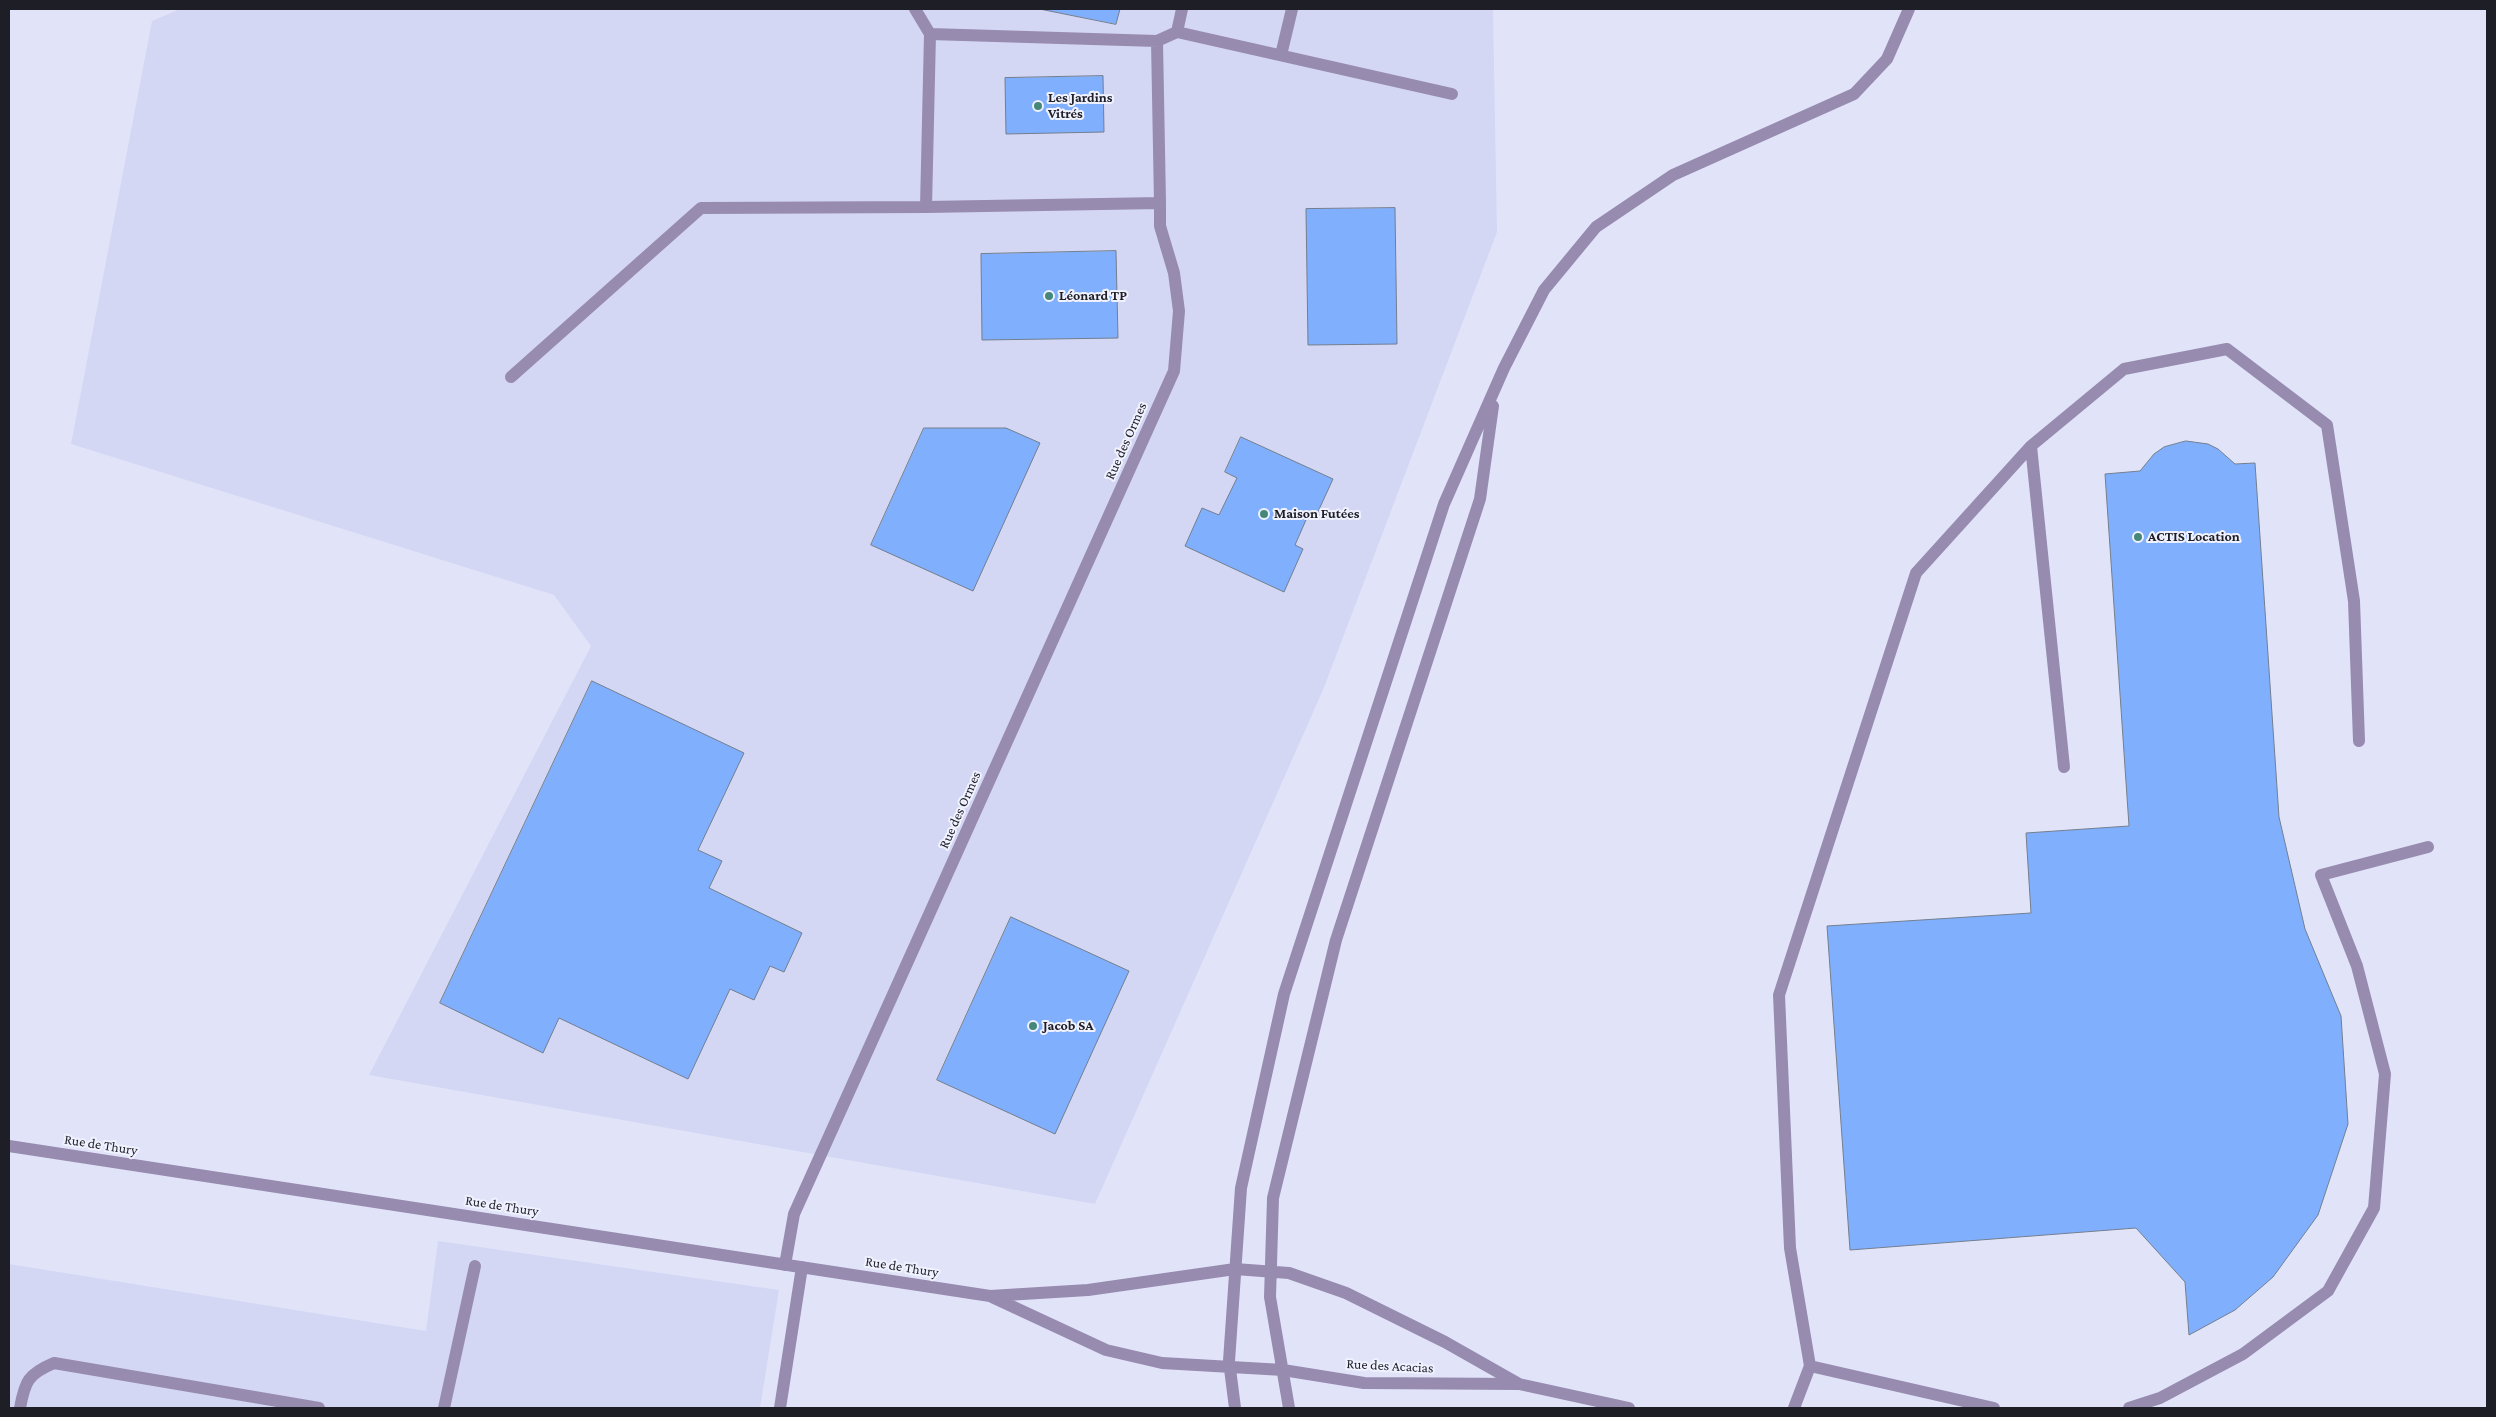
<!DOCTYPE html>
<html>
<head>
<meta charset="utf-8">
<style>
	body { margin:0 }
	#map { position:relative; width:2496px; height:1417px; overflow:hidden; background:#e1e4f9; font-family:"Crimson Pro",serif }
	canvas { display:block }
	.frame { position:absolute; inset:0; border:10px solid #1d1e26; pointer-events:none }
</style>
</head>
<body>
<div id="map">
<canvas width="2496" height="1417"></canvas>
<div class="frame"></div>
</div>
<script>
const c = document.querySelector('canvas').getContext('2d');
c.lineJoin = 'round';
function paint(path, color) {
  c.fillStyle = color;
  c.fill(path, 'evenodd');
}
function strokePath(path, color, width, dash) {
  c.strokeStyle = color;
  c.lineWidth = width;
  c.lineCap = dash ? 'butt' : 'round';
  c.setLineDash(dash || []);
  c.stroke(path);
}
function write(font, color, halo, rows, align = 'center') {
  c.font = font + ' "Crimson Pro",serif';
  c.lineWidth = 4;
  c.setLineDash([]);
  c.textBaseline = 'middle';
  c.strokeStyle = halo;
  c.fillStyle = color;
  for (const [text, x, y, turn = 0] of rows) {
    c.save();
    c.translate(x, y);
    c.rotate((+turn || 0) * Math.PI / 180);
    c.textAlign = isNaN(turn) ? turn : align;
    if (halo) c.strokeText(text, 0, 0);
    c.fillText(text, 0, 0);
    c.restore();
  }
}
paint(new Path2D(`
	M180 9H1493L1497 232 1323 690 1095 1204 369 1075 591 646 554 595 71 444 152 21Z
	M438 1241 779 1290 760 1408H9V1264L426 1331Z`), '#d4d7f4');
const building = new Path2D(`
	M1040 9H1120L1116 24Z
	M1103 76 1104 132 1006 134 1005 78Z
	M1395 208 1397 344 1308 345 1306 209Z
	M1116 251 1118 338 982 340 981 254Z
	M924 428H1006L1040 443 973 591 871 545Z
	M1241 437 1333 479 1316 516 1309 513 1295 545 1303 549 1284 592 1185 546 1202 508 1219 515 1237 478 1225 472Z
	M2186 441 2208 444 2218 449 2235 464 2255 463 2279 817 2305 929 2341 1016 2348 1124 2318 1215 2273 1277 2235 1310 2189 1335 2185 1282 2136 1228 1850 1250 1827 926 2031 913 2026 833 2129 826 2105 474 2140 471 2154 454 2164 447Z
	M592 681 744 753 698 850 722 861 709 888 802 933 784 972 770 966 754 1000 730 989 688 1079 559 1018 543 1053 440 1003Z
	M1011 917 1129 971 1055 1134 937 1080Z`);
paint(building, '#80b0fd');
strokePath(building, '#737e8f', 1);
strokePath(new Path2D(`
	M915 9 930 34
	M1177 32 1182 9
	M1157 41 1177 32 1452 94
	M1281 55 1292 9
	M511 377 701 208 926 207
	M2031 446 2064 767
	M9 1146 990 1296 1088 1290 1235 1269 1289 1273 1346 1293 1445 1342 1519 1384
	M785 1265 794 1214 1174 371 1179 311 1174 273 1160 226V203L1157 41 930 34 926 207 1160 203
	M992 1297 1106 1350 1162 1363 1283 1370 1364 1383 1519 1384 1629 1408
	M1810 1366 1994 1408
	M20 1408C25 1381 28 1374 54 1363L319 1408
	M444 1408 475 1266
	M780 1408 802 1267
	M1235 1408 1229 1361 1241 1188 1284 994 1444 504 1504 368 1544 290 1596 227 1673 175 1854 94 1887 59 1909 9
	M1289 1408 1270 1297 1273 1198 1336 940 1480 499 1493 406
	M1794 1408 1810 1366 1790 1248 1779 995 1916 573 2031 446 2124 369 2227 349 2327 425 2354 601 2359 741
	M2129 1408 2160 1398 2243 1354 2328 1291 2374 1208 2385 1074 2357 966 2321 875 2428 847`), '#988bb0', 12);
for (const [x, y, r, color] of [
	[1038,106,5,"#458779"],
	[1049,296,5,"#458779"],
	[1264,514,5,"#458779"],
	[2138,537,5,"#458779"],
	[1033,1026,5,"#458779"]
]) {
  const dot = new Path2D();
  dot.arc(x, y, r, 0, 2 * Math.PI);
  c.fillStyle = color;
  c.fill(dot);
  strokePath(dot, '#f0f2ff', 2);
}
write('bold 14px', '#1d1e26', '#f0f2ff', [
	["Les Jardins",1048,98],
	["Vitrés",1048,114],
	["Léonard TP",1059,296],
	["Maison Futées",1274,514],
	["ACTIS Location",2148,537],
	["Jacob SA",1043,1026]
], 'left');
write('14px', '#1d1e26', '#f0f2ff', [
	["Rue des Ormes",1126,441,-66],
	["Rue des Ormes",960,810,-66],
	["Rue de Thury",101,1145,9],
	["Rue de Thury",502,1206,9],
	["Rue de Thury",902,1267,9],
	["Rue des Acacias",1390,1366,3]
]);
</script>
</body>
</html>
